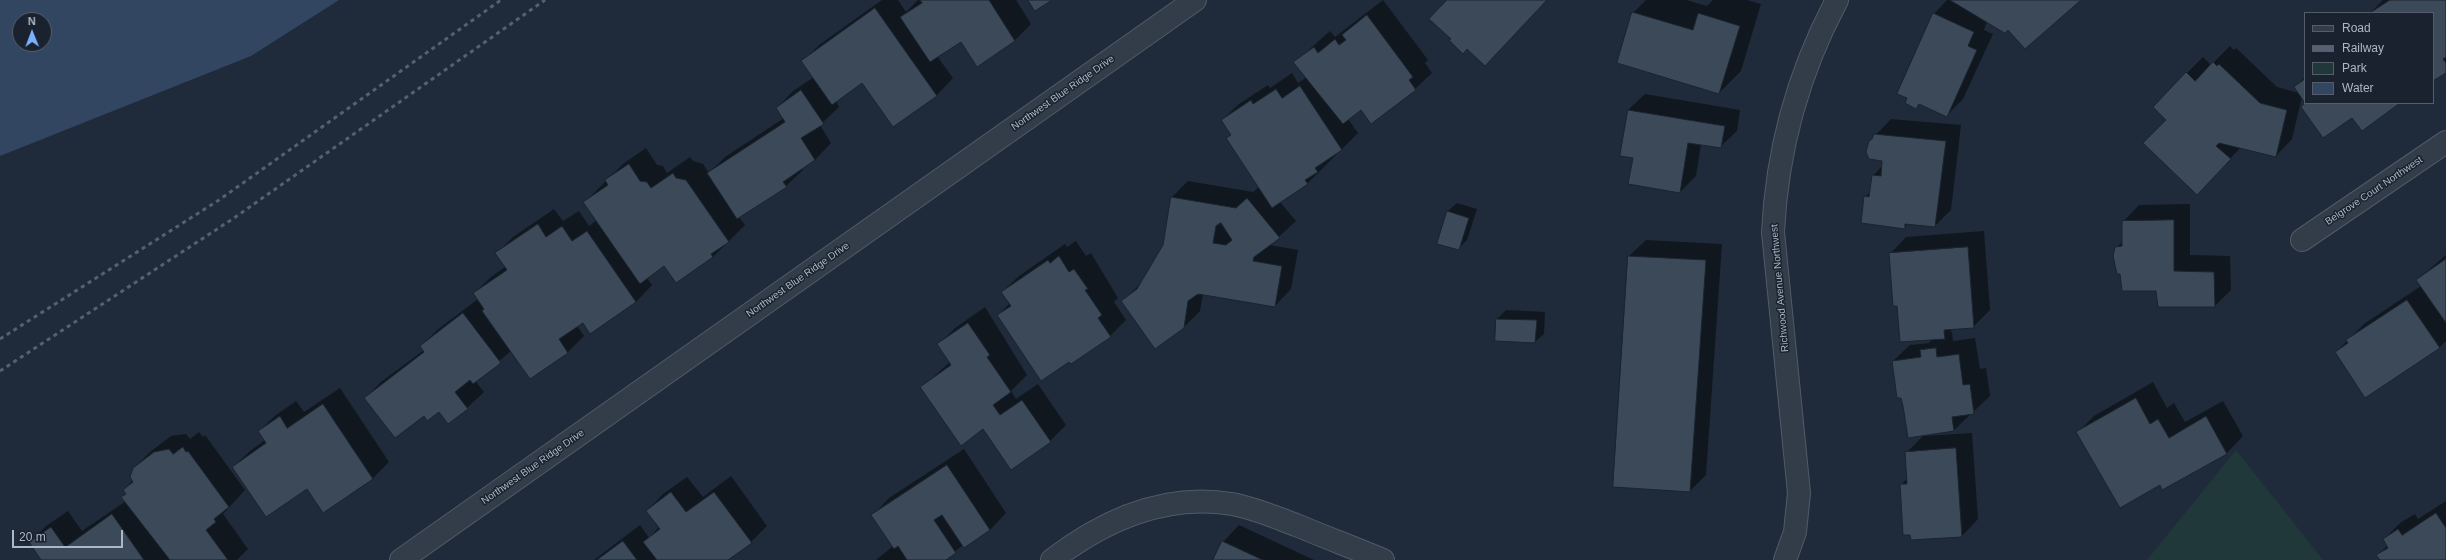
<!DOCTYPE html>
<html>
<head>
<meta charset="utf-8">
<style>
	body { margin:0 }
	#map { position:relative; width:2446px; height:560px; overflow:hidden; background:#1f2b3a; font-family:Helvetica,sans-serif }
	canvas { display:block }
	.legend { position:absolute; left:2304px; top:12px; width:130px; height:92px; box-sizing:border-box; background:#19222e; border:1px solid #545e6b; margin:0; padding:5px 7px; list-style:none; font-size:12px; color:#adb8c6 }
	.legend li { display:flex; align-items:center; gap:8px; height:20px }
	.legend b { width:20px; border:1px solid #545e6b }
	.north { position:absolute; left:12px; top:12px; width:40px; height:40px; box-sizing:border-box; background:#19222e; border:1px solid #545e6b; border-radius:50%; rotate:359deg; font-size:11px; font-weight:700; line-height:16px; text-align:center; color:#adb8c6 }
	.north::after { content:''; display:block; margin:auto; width:14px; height:18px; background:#7bb0fe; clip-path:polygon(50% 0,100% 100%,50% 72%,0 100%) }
	.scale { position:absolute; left:12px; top:530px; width:111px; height:18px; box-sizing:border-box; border:2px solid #adb8c6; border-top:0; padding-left:5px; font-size:12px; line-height:14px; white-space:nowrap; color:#adb8c6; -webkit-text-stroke:3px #19222e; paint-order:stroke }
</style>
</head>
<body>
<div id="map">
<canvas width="2446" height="560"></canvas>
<ul class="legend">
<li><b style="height:5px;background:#333d4a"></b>Road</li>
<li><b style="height:5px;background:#556171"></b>Railway</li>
<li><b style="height:11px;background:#21383b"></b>Park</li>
<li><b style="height:11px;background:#324662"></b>Water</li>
</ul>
<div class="north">N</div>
<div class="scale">20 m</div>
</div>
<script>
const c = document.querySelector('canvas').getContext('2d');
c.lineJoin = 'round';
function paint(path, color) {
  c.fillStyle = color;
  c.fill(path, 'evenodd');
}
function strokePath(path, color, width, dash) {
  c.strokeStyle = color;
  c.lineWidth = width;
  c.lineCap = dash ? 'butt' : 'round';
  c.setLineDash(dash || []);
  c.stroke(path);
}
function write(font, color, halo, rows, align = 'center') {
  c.font = font + ' Helvetica,sans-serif';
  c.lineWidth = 3;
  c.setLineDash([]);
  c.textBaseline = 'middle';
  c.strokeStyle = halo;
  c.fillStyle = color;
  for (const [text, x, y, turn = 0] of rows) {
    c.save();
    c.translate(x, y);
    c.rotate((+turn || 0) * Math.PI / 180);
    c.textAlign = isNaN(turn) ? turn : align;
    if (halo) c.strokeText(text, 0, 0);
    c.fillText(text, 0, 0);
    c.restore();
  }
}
paint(new Path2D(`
	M2236 450 2323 560H2147Z`), '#21383b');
paint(new Path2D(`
	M0 0H339L251 56 0 156ZM20 20H44V44H20Z`), '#324662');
paint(new Path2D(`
	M882 0H898L906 12 918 0H1016L1031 24 1015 40 977 65 961 41 937 56 953 78 937 95 893 126 862 82 836 101 839 107 820 125 831 143 815 160 802 168 803 170 786 186 739 217 745 225 713 257 676 282 664 264 647 278 652 285 636 302 577 326 584 336 568 352 530 378 511 351 475 381 484 392 467 408 439 411 424 415 365 398 381 382 424 350 421 346 437 330 478 299 474 293 491 277 505 267 497 253 513 237 554 209 563 221 579 211 589 226 597 220 585 202 623 164 646 148 657 165 663 166 667 173 690 157 693 161 703 164 709 173 725 157 784 118 777 108 793 91 814 77 803 61 819 45Z
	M1383 0 1428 60 1425 63 1432 73 1415 89 1371 122 1361 109 1348 119 1358 133 1307 184 1280 202 1296 221 1270 245 1298 250 1291 289 1275 306 1203 294 1200 311 1183 328 1123 301 1142 282 1164 245 1172 197 1188 181 1253 192 1259 187 1227 139 1231 134 1222 120 1239 104 1268 85 1270 88 1292 73 1298 83 1307 77 1295 62 1330 31 1335 37Z
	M1646 0H1686L1707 6 1713 0H1747L1761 4 1741 71 1719 93 1633 13Z
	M1947 0H2079L2008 29 1987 21 1984 30 1993 34 1963 99 1947 115 1920 103 1916 107 1934 14Z
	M2383 0H2446V71L2433 80V13H2370Z
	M2230 46 2234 50 2236 48 2277 87 2299 93 2295 87 2305 77V101L2302 97 2292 139 2276 156 2241 147 2213 177 2167 120 2187 73 2203 57 2211 65Z
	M1645 94 1740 110 1737 131 1720 147 1701 144 1696 176 1680 192 1634 157 1628 110Z
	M1891 119 1961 125 1951 210 1935 226 1909 223 1904 228 1865 197 1871 191 1873 176 1883 165 1884 161 1870 141Z
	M1457 203 1477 209 1467 240 1458 249 1439 243 1448 211Z
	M2190 204V255L2230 256 2231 290 2215 306 2157 290 2116 248 2123 241V222L2139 205Z
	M1984 231 1990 310 1973 327 1954 328 1950 332H1952L1953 341 1975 338 1980 369 1986 368 1990 396 1954 430 1893 361 1910 345 1929 343 1933 338 1898 305 1890 254 1906 237Z
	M1646 240 1722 244 1706 475 1690 491 1614 486 1629 256Z
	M1076 241 1086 256 1091 253 1118 298 1114 302 1126 320 1110 336 998 315 1010 303 1002 292 1019 276 1065 244 1067 247Z
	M2446 255V341L2439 348 2336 352 2364 324 2421 286 2417 280Z
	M985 307 1027 375 1011 391 1016 399 1038 384 1066 425 1050 441 984 428 922 387 950 362 939 344 955 328Z
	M1506 310 1545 312 1544 334 1535 342 1497 319Z
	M2153 382 2167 408 2174 403 2185 422 2223 401 2243 436 2227 453 2163 488 2160 484 2078 432 2094 416Z
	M340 388 389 462 373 478 324 511 308 487 233 467 250 451 265 440 259 431 276 415 296 401 304 412Z
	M199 432 203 437 205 435 245 490 223 514 248 549 237 560H42L30 542 46 526 68 511 82 531 126 501 123 497 127 493 124 490 133 480 134 468 150 452 171 436 186 434 190 439Z
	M1972 433 1978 519 1962 536 1912 539 1902 484 1907 478 1906 453 1923 436Z
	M964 449 1006 513 990 530 964 546 963 545 944 560H876L893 546 873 515 889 498Z
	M731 476 767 526 751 542 727 560H594L640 525 649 538 659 527 647 511 663 494 687 477 703 497Z
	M2446 501V560H2381L2378 555 2388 545 2384 539 2400 523 2415 514 2418 519Z
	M1239 525 1314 560H1214L1223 542Z`), '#0007');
const building = new Path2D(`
	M920 0H989L1015 41 977 67 961 42 930 62 900 17 922 3Z
	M1028 0H1052L1035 11Z
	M1447 0H1547L1485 66 1467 49 1463 54 1449 40 1451 39 1429 19Z
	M1950 0H2081L2025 49 2008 30 2005 33Z
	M2390 0H2446V57L2443 59 2446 63V73L2433 81V13H2370Z
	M875 8 937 96 893 127 862 83 832 105 801 61Z
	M1632 12 1693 30 1698 13 1740 26 1719 94 1617 63Z
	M1933 13 1974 32 1968 46 1977 50 1947 117 1919 104 1916 109 1905 103 1907 98 1897 94Z
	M1367 15 1413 77 1409 80 1416 90 1371 124 1361 110 1343 124 1293 62 1314 47 1318 53 1335 39 1339 45 1346 40 1342 35Z
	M2213 62 2217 66 2219 64 2260 103 2287 110 2276 157 2219 143 2216 146 2231 159 2197 195 2143 143 2166 120 2153 107 2186 72 2195 81Z
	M2305 79V103L2294 87Z
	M1300 86 1342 150 1315 168 1318 172 1305 180 1308 184 1272 208 1226 138 1231 135 1221 120 1251 100 1253 104 1276 89 1282 98Z
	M801 90 824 124 801 138 815 160 783 182 787 187 737 219 707 173 785 122 776 108Z
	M2400 103 2362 131 2352 118 2323 138 2301 107 2305 103Z
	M1628 110 1725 126 1721 148 1688 143 1680 193 1628 184 1633 158 1620 156Z
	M1874 134 1946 141 1935 227 1905 224V229L1861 223 1864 196 1869 197 1872 175 1881 176 1882 161 1869 159 1866 152 1869 141 1872 139Z
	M629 164 640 181 647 182 651 188 673 173 676 178 686 180 729 242 711 254 713 257 676 283 664 266 640 284 583 202 608 185 605 180Z
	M1171 197 1236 208 1247 198 1280 238 1254 257 1253 261 1282 266 1275 307 1198 294 1188 301 1184 328 1155 349 1121 301 1137 289 1163 245ZM1221 223 1232 240 1226 245 1213 243 1216 226Z
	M1447 211 1469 218 1459 250 1437 244Z
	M2174 220V271L2214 272 2215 307H2158L2156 291H2122L2120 274H2117L2113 256 2115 247 2122 246V221Z
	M538 224 546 237 562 226 572 241 587 231 636 302 590 334 583 323 559 339 568 353 530 379 482 311 484 309 473 293 507 270 495 253Z
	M1968 247 1974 328 1944 330 1945 339 1900 342 1897 306H1893L1889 253Z
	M1059 256 1069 272 1074 269 1088 289 1085 290 1102 315 1098 318 1111 337 1071 364 1069 362 1041 381 997 315 1011 306 1001 292 1048 260 1050 263Z
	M1628 256 1706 260 1690 492 1613 487Z
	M2446 259V323L2416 280Z
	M2407 300 2440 348 2365 398 2335 352 2348 343 2346 340Z
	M463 313 501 363 473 384 470 380 455 392 468 409 448 424 439 412 427 421 424 416 395 438 364 398 424 352 420 346Z
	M1496 319 1537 320 1535 343 1495 341Z
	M968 323 990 355 987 357 1011 392 993 405 1000 415 1022 400 1051 442 1011 470 983 429 961 446 920 387 951 365 937 344Z
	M1936 348 1937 357 1959 354 1963 385 1970 384 1974 414 1952 417 1954 431 1908 438 1903 406 1901 398H1897L1892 361 1921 357 1920 350Z
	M2136 398 2150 424 2158 419 2169 438 2206 416 2227 454 2162 490 2160 485 2120 508 2076 432Z
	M323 404 373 479 323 513 307 489 266 517 232 467 266 443 258 431 280 416 287 428Z
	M183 447 186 452 188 451 229 507 214 519 216 522 206 530 228 560H170L121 497 126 494 123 490 133 482 130 477 133 468 154 452 169 449 173 454Z
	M1956 448 1962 537 1911 540 1910 535H1903L1900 484H1907L1905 452Z
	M947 465 990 530 964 548 942 515 934 520 956 553 946 560H907L898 546 894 549 871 515Z
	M671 492 686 512 714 492 752 543 728 560H657L643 542 660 529 646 511Z
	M2436 513 2446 528V560H2380L2376 555 2388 548 2383 539 2398 529 2402 535Z
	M112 514 144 560H41L29 542 51 527 65 547Z
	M623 541 637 560H597Z
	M1222 541 1263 560H1213Z`);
paint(building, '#3b4959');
strokePath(building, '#1b2430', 1);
const minor = new Path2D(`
	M2302 240 2446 142
	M401 560 1195 0
	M1052 560C1104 520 1166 493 1232 504 1254 508 1275 517 1296 525 1325 537 1354 548 1383 560
	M1785 560 1795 532 1799 493 1773 232C1777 149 1798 73 1837 0`);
strokePath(minor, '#505b67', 24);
strokePath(minor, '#333d4a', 22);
strokePath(new Path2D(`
	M0 339 219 200 501 0
	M0 371 234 218 545 0`), '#556171', 3, [4, 4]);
write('10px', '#adb8c6', '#19222e', [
	["Northwest Blue Ridge Drive",1063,93,-35],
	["Belgrove Court Northwest",2374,191,-34],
	["Northwest Blue Ridge Drive",798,280,-35],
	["Richwood Avenue Northwest",1780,288,-95],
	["Northwest Blue Ridge Drive",533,467,-35]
]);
</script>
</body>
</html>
